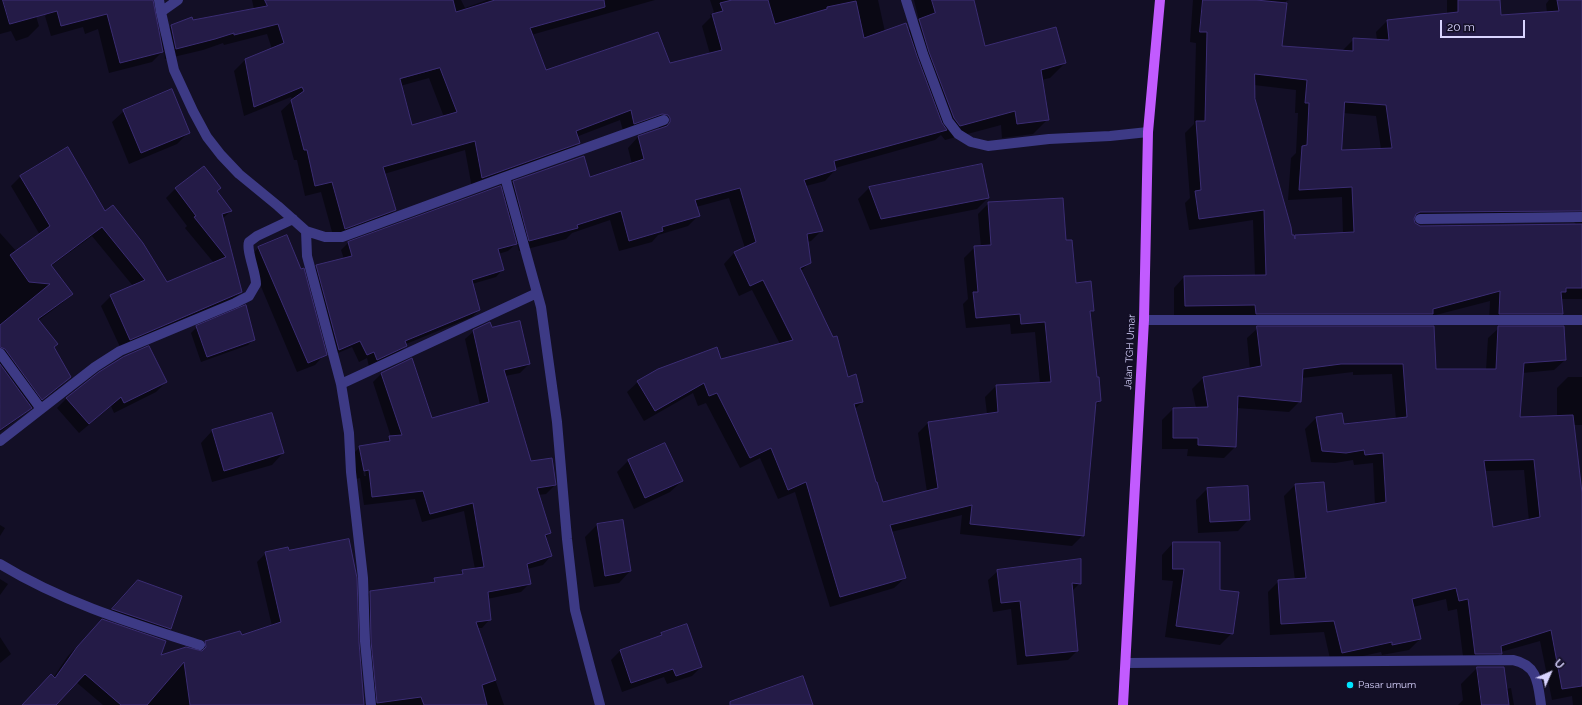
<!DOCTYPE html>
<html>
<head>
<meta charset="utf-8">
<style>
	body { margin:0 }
	#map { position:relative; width:1582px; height:705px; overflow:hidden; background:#130f26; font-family:Raleway,sans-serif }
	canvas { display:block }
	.north { position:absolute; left:1530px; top:653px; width:40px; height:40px; -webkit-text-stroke:3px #130f26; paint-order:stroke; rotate:45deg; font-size:11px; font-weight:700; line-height:16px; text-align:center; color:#d9d4ff }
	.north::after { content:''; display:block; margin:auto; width:14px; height:18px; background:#d9d4ff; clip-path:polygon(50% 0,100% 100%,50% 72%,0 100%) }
	.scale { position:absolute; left:1440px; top:20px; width:85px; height:18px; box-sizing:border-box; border:2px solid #d9d4ff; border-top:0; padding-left:5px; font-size:12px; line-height:14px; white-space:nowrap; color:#d9d4ff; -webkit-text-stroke:3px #130f26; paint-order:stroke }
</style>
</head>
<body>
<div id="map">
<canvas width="1582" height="705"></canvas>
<div class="north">U</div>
<div class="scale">20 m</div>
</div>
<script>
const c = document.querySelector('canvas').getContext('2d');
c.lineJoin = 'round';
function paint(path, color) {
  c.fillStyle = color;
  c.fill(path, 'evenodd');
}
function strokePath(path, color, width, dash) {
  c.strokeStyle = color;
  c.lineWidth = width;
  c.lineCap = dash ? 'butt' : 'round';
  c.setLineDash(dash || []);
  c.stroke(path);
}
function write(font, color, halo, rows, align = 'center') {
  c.font = font + ' Raleway,sans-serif';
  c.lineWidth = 4;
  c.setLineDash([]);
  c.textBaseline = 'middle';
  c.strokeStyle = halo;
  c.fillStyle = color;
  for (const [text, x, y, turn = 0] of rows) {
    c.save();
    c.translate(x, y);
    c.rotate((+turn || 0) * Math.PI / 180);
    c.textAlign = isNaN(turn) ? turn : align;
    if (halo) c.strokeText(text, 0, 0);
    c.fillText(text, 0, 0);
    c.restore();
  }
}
paint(new Path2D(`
	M0 0H31L39 26 28 37 16 41 11 31 0 34Z
	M74 0H152L159 38 171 26 191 19 192 21 254 9 252 0H461L465 8 487 0H655L531 35 545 71 669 64 710 54 702 26 711 17 710 15 714 12 710 0H878L885 32 908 31 919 20 914 0H973L984 47 1065 63 1050 78 1041 80 1048 119 1033 134 1002 138 1001 125 945 140 941 135 935 140 835 168V170L825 181 806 186 822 230 811 241 807 242 810 262 801 271 847 378 862 402 855 409 875 483 883 503 927 492 918 433 929 422 987 414 985 397 996 386 1040 384 1035 332 1011 334 1010 324 966 328 963 304 968 299 964 258 975 247H981L978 214 989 203 1066 241 1075 284 1093 310 1090 314 1100 401 1095 406 1083 535 1072 546 960 534 962 515 891 532 905 578 894 588 830 607 795 492 778 499 760 458 740 468 706 403 698 406 693 393 644 421 627 392 638 382 780 344 752 290 739 296 724 264 734 253 745 248 729 198 696 207 699 215 688 226 658 235 652 242 619 251 610 220 572 233 566 239 519 251 517 243 508 251 498 254 503 269 496 277 472 284 479 310 472 317 406 344V346L399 353 369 367 367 358 359 362 352 347 331 356 309 273 317 266 344 259 341 250 348 243 502 194 513 182 590 179 632 164 628 148 638 137 660 129 657 125 624 134 620 120 576 137 579 143 568 154 472 188 465 150 384 174 395 210 385 220 334 239 321 192 305 196 297 160H294L281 111 293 100 291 97 244 116 234 71 245 60 272 49 267 34 224 45 223 43 203 50 165 59 164 50 152 62 109 73 98 29 85 34 83 27 51 36 45 16 56 5ZM429 78 444 117 411 127 400 86Z
	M1193 0H1289L1286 1 1281 47 1343 50 1354 39 1377 40 1376 32 1387 21 1447 14V0H1499L1500 16 1547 13 1546 4 1549 0H1582V299H1561L1562 313 1551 324H1489L1490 301 1428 317 1174 316V288L1184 277 1255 276 1253 220 1189 230 1185 203 1190 198 1185 133 1194 124 1196 43 1190 42ZM1254 85 1296 90 1295 113H1298L1296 153 1291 158 1288 200 1342 197 1343 233 1296 236 1294 238 1291 236 1254 100ZM1343 113 1376 116 1381 149 1341 151ZM1574 222 1577 225 1420 226 1414 223Z
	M124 111 189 132 177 144 129 164 112 122Z
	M204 167 216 192 231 211 222 219 241 292 231 302 121 349 101 306 111 296 133 286 92 236 51 266 72 294 62 303 38 321 70 377 60 387 0 432V233L17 252 40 235 11 186 21 176 105 213 167 284 214 263 185 228 187 226 166 198 175 189Z
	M870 187 988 198 977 209 870 230 858 199Z
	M259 247 325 354 315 365 297 372 249 258Z
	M197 327 254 339 248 345 201 362 191 333Z
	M491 328 529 364 520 373 505 376 530 462 555 485 546 494 538 495 550 533 545 538 551 556 543 565 527 569 530 583 521 592 487 599 490 619 482 628H477L504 705H369L362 601 370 592 430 584 435 579 458 576 463 571 475 569 464 511 422 522 415 499 364 505 360 478 356 479 351 456 360 447 384 443 391 437 373 382 381 374 431 419 480 405 465 339 474 331ZM360 452H362L366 476H364Z
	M1258 328 1435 370H1486L1488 338 1499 328 1565 360 1554 370 1522 373 1519 418 1557 416V388L1568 377H1582V425H1573L1582 502V705H1573L1572 696 1552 700 1540 641 1501 652 1490 664H1464L1457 609 1448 611 1446 599 1413 607 1420 639 1409 650 1382 655 1381 652 1331 663 1324 632 1270 635 1268 592 1279 581 1295 580 1284 496 1295 485 1323 484 1327 513 1375 505 1373 463 1354 465 1353 460 1335 463 1311 462 1305 429 1316 418 1341 414 1343 425 1396 420 1392 374 1353 375V372L1302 378 1300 401 1289 412 1237 408 1235 447 1224 458 1187 456 1188 449H1162V420L1173 409 1196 408 1192 389 1203 378 1250 370 1247 338ZM1524 470 1529 521 1492 528 1485 471Z
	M166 382 156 392 114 413 111 406 79 433 57 408 67 398Z
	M272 414 283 453 272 465 212 482 201 443 212 431Z
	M665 444 682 481 670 492 634 509 617 472 628 461Z
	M1208 488 1249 519 1238 531 1198 533 1196 500Z
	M622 521 630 571 619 583 594 587 585 537 597 525Z
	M0 525 5 528 0 536Z
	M1173 543 1219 591 1232 633 1220 645 1165 637 1173 581 1162 580V555Z
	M266 553 358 642 363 705H103L76 682 55 705H23L53 678 68 656 94 629 160 657 197 651 206 642 241 637 272 626 257 562Z
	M998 571 1080 583 1072 591 1077 651 1068 660 1017 665 1011 609 993 612 988 580Z
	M0 579 8 584 0 595Z
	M130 590 170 628 161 637 104 618Z
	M662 633 701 667 692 676 667 684 664 677 622 692 611 660 620 651 657 638Z
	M0 637 11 654 0 663Z
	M1477 668 1506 689 1511 688 1514 705H1458L1463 700 1461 684Z`), '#0007');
const building = new Path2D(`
	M3 0H153L163 52 120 63 107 14 61 26 57 11 10 24Z
	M265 0H453L456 12 495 0H604L605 7 530 28 546 70 658 32 670 63 722 50 712 14 723 11 720 3 732 0H768L775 24 827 9V7L856 1 864 38 906 23 917 56 942 123 947 130 834 161 836 170 804 180 823 231 807 234 811 263 800 268 833 337 837 336 848 377 856 374 863 402 854 404 876 482H877L883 502 938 488 928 422 998 412 996 385 1051 382 1045 322 1021 324 1020 314 976 318 973 292H978L974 246 991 245 988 202 1063 198 1066 240H1072L1076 283 1091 281 1094 311H1090L1097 377H1099L1101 401 1096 402 1084 536 970 524 972 505 890 525 906 578 840 597 806 482 788 490 771 448 750 458 717 393 709 396 704 383 655 411 637 381 658 369 717 347 721 359 793 340 763 280 750 286 734 252 756 242 740 188 695 200 700 216 662 227 663 231 629 241 621 211 577 225 578 228 529 241 513 181 584 156 590 177 644 159 638 136 667 126 670 122V118L668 115 662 114 634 124 631 110 576 131 580 143 482 178 475 141 383 167 396 210 345 229 332 182 315 186 307 150H304L291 100 304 91 302 87 254 107 245 59 284 43 278 24 234 35V33L215 39 176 49 171 25 192 17 193 20 267 6ZM440 68 457 112 412 125 400 79Z
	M932 0H974L985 46 1056 27 1066 63 1041 70 1049 120 1017 124 1015 111 960 126 954 118 929 52 919 19 935 13Z
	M1203 0H1256L1287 3 1282 46 1353 51V38L1389 40 1387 20 1458 12V0H1500L1501 15 1559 11 1557 0H1582V211L1420 212 1416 214 1414 219 1415 223 1420 226 1582 224V288H1566V292H1561L1563 314H1499L1500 291 1433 309V314H1256L1255 305 1185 306 1184 276 1266 275 1264 210 1199 219 1195 191 1201 190 1196 121H1205L1207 32H1200ZM1255 74 1307 80 1305 103H1309L1307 145 1302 146 1299 190 1352 187 1354 232 1295 235V239L1294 235H1292L1291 227 1255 99ZM1345 102 1386 105 1392 148 1342 150Z
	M172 89 190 133 141 153 123 110Z
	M68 147 105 211 113 205 143 243 167 282 226 257 194 217 196 216 175 188 204 166 221 188 217 191 232 211 222 214 242 292 130 340 110 295 145 280 102 227 51 265 73 294 38 319 58 344 54 347 71 377 42 400 5 349 0 347V325L50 284 29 282 10 255 50 226 20 176Z
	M982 164 989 198 881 219 869 187Z
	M501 186 517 244 498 249 504 270 472 280 480 310 405 341 407 346 377 360 374 352 367 355 360 341 339 350 316 265 352 256 348 242Z
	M287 235 301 269 304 268 327 355 308 363 258 247Z
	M246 305 255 340 207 357 196 326Z
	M520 321 530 364 504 370 531 461 552 458 556 485 537 488 551 533 545 535 552 556 527 564 531 584 488 592 491 620 476 622 496 680 482 685 487 705H424L421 697 377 703 371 641 370 591 435 582 434 578 463 574 462 570 484 567 473 503 430 514 423 491 372 497 369 470 364 471 359 446 390 441 389 436 402 435 381 373 412 358 432 418 489 402 473 330 490 322 492 327Z
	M1257 326H1434L1436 369H1496L1498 326H1564L1566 360 1524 363 1520 417 1573 415 1582 493V686L1562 689 1551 630 1501 646 1502 654H1475L1468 599 1459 601 1456 588 1412 599 1421 639 1392 645V642L1342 653 1334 621 1281 624 1278 580 1306 578 1295 484 1324 482 1327 512 1386 502 1383 453 1365 455 1364 450 1346 453 1322 451 1316 417 1342 413 1344 424 1407 417 1403 364H1341L1303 369 1301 402 1238 396 1236 447 1198 445V438H1173V408L1208 407 1203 377 1261 366ZM1534 460 1540 517 1493 527 1484 461Z
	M149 346 167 382 124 403 121 397 89 424 66 398 99 372 123 357Z
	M0 364 32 408 0 430Z
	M272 413 284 453 224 471 212 430Z
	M665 443 683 481 645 498 628 460Z
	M1248 486 1250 520 1210 522 1207 488Z
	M623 520 631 571 605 576 597 524Z
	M349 539 357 578 359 642 364 705H190L184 662 147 705H121L85 674 56 705H22L51 674 55 678 77 647 102 619 166 641 161 655 186 647 202 651 206 647 205 641 240 631 242 635 281 622 265 552 288 547 289 550Z
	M1173 542H1220V590L1239 592 1233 634 1176 626 1184 569H1173Z
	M1081 559V584L1072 583 1078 651 1026 656 1020 601 1001 603 997 570Z
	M138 580 182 596 171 629 112 609Z
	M687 624 702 667 676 676 673 669 631 683 620 650 662 635 661 633Z
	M1477 667H1504L1509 705H1482Z
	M803 676 813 705H730V702Z`);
paint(building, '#241b47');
strokePath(building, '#3b2d73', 1);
strokePath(new Path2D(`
	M159 0 161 12
	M178 0 161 12 174 70 193 111 207 137 221 155 239 174 278 206 306 231 325 237H342L505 177 541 307 557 422 567 539 575 610 600 705
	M906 0 923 54 948 121 958 134 971 142 988 146 1049 139 1110 136 1148 132
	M505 177 664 120
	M1420 219 1582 217
	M306 231 307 256 341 384 349 433 351 472 363 578 365 641 371 705
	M1144 320H1582
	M0 353 41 409
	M341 384 537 293
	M0 441 95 367 120 351 235 303 249 296 256 284C256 273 246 250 249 242L257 236 293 219
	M0 564C62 602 131 623 200 645
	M1126 663 1513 660C1538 665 1538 684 1541 705`), '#3d3a85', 10);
strokePath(new Path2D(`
	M1123 705 1144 320 1148 132 1160 0`), '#c25bff', 10);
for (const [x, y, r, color] of [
	[1350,685,4,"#00e5ff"]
]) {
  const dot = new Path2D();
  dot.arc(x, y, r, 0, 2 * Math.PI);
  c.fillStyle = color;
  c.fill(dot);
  strokePath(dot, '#130f26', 1.5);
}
write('10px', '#d9d4ff', '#130f26', [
	["Jalan TGH Umar",1130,352,-87]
]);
write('10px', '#d9d4ff', '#130f26', [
	["Pasar umum",1358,685]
], 'left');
</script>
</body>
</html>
